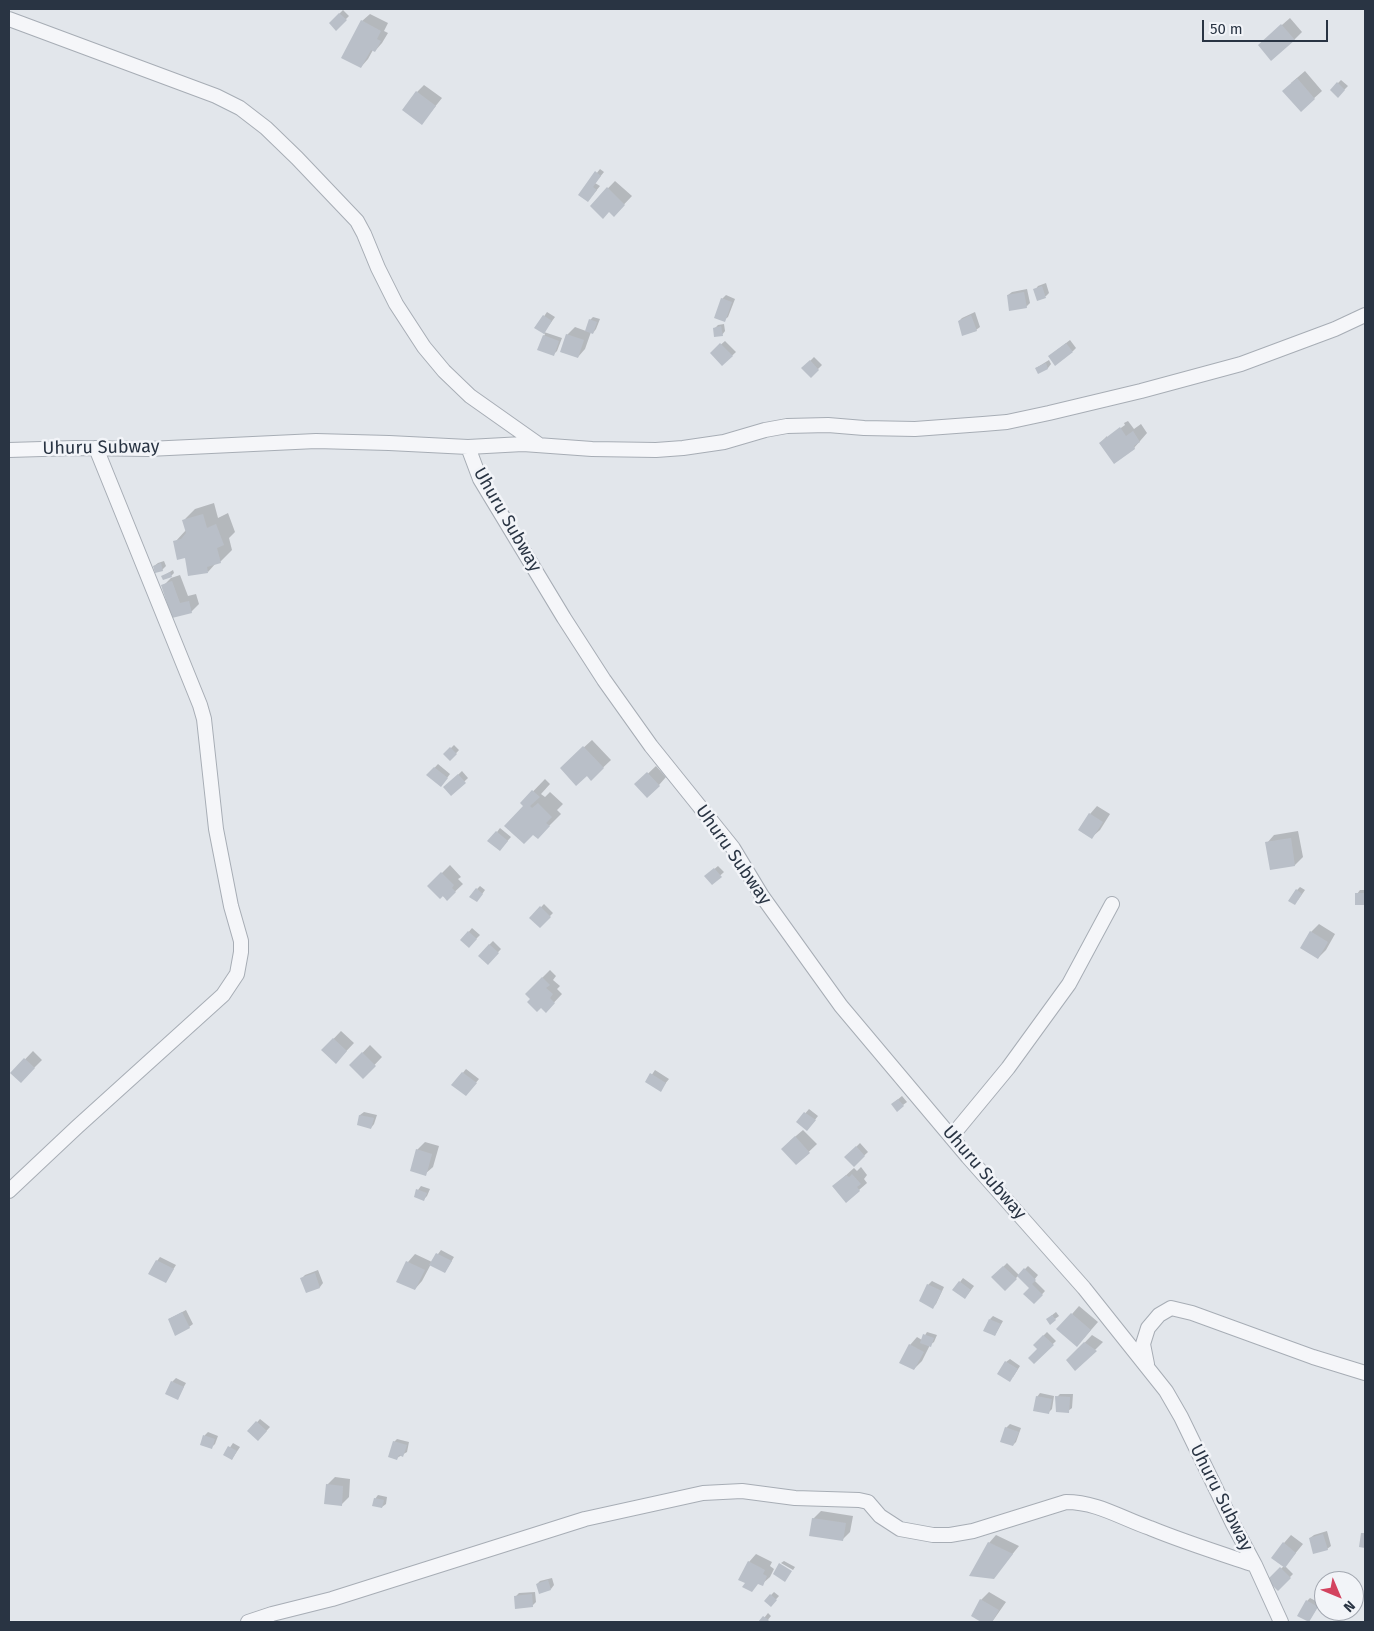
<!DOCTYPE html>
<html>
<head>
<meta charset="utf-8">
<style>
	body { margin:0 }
	#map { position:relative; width:1374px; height:1631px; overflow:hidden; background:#e2e6eb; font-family:"Fira Sans",sans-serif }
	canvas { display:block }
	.frame { position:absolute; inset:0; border:10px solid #293443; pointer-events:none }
	.north { position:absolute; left:1314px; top:1571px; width:50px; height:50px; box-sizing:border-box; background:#f2f4f8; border:1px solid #a2a7b0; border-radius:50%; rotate:135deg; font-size:14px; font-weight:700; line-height:20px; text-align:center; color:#293443 }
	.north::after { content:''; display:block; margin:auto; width:18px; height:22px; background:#d3435f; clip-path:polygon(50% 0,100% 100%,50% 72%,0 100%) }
	.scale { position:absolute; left:1202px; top:20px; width:126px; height:22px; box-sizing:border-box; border:2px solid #293443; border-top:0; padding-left:6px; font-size:15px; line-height:18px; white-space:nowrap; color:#293443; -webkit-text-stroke:4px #f2f4f8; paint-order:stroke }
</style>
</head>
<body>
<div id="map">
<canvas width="1374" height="1631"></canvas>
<div class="frame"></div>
<div class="north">N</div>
<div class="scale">50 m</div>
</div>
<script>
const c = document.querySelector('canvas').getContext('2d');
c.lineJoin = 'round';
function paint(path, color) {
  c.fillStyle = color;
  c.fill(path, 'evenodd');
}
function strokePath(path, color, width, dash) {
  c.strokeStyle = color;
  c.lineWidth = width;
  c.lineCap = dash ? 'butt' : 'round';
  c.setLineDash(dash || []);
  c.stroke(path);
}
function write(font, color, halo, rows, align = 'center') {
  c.font = font + ' "Fira Sans",sans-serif';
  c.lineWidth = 5;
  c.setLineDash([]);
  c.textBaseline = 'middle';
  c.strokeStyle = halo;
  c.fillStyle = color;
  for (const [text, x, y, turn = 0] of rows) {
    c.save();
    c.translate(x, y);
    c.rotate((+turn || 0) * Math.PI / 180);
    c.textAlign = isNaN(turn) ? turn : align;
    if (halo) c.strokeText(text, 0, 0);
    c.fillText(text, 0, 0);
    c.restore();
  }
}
paint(new Path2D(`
	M343 10 349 16 336 29 330 23Z
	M370 14 388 23 384 31 388 33 382 43 375 51 373 50 368 59 361 67 362 21Z
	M1290 18 1302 32 1294 40 1267 38Z
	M1305 71 1322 91 1301 110 1291 83Z
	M1341 80 1348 86 1338 96 1331 90Z
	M424 85 442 98 422 123 417 92Z
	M600 169 604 172 595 183 600 186 591 197 580 194Z
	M615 181 632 196 614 215 609 211 591 206Z
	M1046 283 1049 293 1046 296 1038 299 1035 290 1038 286Z
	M1027 289 1030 303 1026 307 1008 295 1012 292Z
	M726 295 735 299 728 317 724 320 722 299Z
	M547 312 555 317 544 332 562 338 557 351 553 355 544 336 545 334 536 328Z
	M975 312 980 327 976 330 959 321 962 318Z
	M593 317 600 319 596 329 593 333 591 332 585 349 578 357 567 335 575 327 586 331 590 320Z
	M724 324 725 331 722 335 715 328 718 325Z
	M1070 340 1076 348 1073 351 1053 353Z
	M725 341 736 352 722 365 711 353Z
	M814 357 822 365 811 376 803 368Z
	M1049 360 1051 364 1048 368H1036Z
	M1128 421 1134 429 1141 424 1147 433 1134 448 1100 443 1107 436V438L1125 425 1124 423Z
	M214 503 218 518 228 513 235 532 229 538 232 550 220 562 216 563 208 572 186 557 175 542 186 530 184 520 195 509Z
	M164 561 166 566 162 570 154 566 158 563Z
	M173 570 174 573 171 576H163Z
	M180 575 188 596 196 594 199 604 191 612 173 616 163 586 171 578Z
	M592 740 611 760 591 779 569 761Z
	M454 745 459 750 450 760 445 754Z
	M438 764 450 774 444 782 428 775Z
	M656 766 666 777 659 785H636Z
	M462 771 468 778 451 794 445 787Z
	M545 779 550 784 541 794 545 797 550 792 563 804 557 810 561 814 538 837 533 833 525 806 522 803Z
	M1097 806 1110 814 1100 830 1092 837 1090 814Z
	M500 828 511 837 503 846 497 832Z
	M1298 831 1303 857 1295 865 1271 869 1267 843 1274 835Z
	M450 865 461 877 458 879 463 884 447 899 429 886Z
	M718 866 724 872 712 883 706 876Z
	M480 886 485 890 480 897 477 889Z
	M1300 887 1305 890 1298 900 1297 890Z
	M1360 890H1365V904H1356L1357 894Z
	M544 904 553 913 540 926 531 918Z
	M1319 924 1335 934 1326 950 1318 958 1311 932Z
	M472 928 480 935 469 946 462 940Z
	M493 941 501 949 488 963 489 945Z
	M550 970 556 976 553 980 560 986 557 989 562 994 546 1011 526 994Z
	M341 1031 354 1043 336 1062 323 1050Z
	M370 1045 382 1057 363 1077 351 1065Z
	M33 1051 42 1060 21 1081 12 1073Z
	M466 1069 479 1079 469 1091 453 1085Z
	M655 1070 669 1079 660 1090 647 1082Z
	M902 1096 907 1102 903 1105 896 1101Z
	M809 1109 818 1116 810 1126 798 1122Z
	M364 1112 377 1115 374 1124 371 1128 358 1124 360 1115Z
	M803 1130 817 1144 796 1164 790 1141Z
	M425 1142 439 1146 433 1167 425 1174 417 1150Z
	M860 1143 868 1152 854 1165 846 1157Z
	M861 1167 867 1175 864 1179 867 1183 859 1190 834 1186 854 1168 857 1171Z
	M421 1186 430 1189 427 1196 424 1199 418 1190Z
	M441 1250 454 1257 445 1272 431 1264 422 1281 415 1289 398 1281 408 1262 415 1254 432 1262Z
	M160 1257 176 1265 166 1281 157 1261Z
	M1007 1263 1019 1275 1028 1266 1038 1275 1034 1280 1045 1291 1034 1303 1031 1288 1018 1276 1005 1289 993 1277Z
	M318 1270 323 1283 320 1287 307 1292 302 1278 305 1275Z
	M963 1278 974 1286 968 1294 954 1290Z
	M932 1281 944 1287 936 1304 933 1307 920 1301 928 1285Z
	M1079 1306 1098 1322 1084 1338 1072 1314Z
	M186 1310 193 1324 189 1327 169 1319Z
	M1056 1312 1059 1316 1055 1319 1051 1316Z
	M993 1316 1003 1321 995 1335 990 1319Z
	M927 1332 937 1335 934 1342 930 1345 922 1361 914 1369 910 1345 917 1337 922 1340Z
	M1047 1332 1056 1341 1034 1362 1039 1349 1034 1345Z
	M1092 1335 1103 1342 1076 1369 1068 1360Z
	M1010 1359 1020 1366 1013 1377 1006 1362Z
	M176 1378 186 1383 177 1399 172 1382Z
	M1040 1393 1054 1396 1052 1409 1049 1412 1037 1397Z
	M1060 1394H1073L1072 1408 1068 1411 1057 1397Z
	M260 1419 270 1427 258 1440 249 1431Z
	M1010 1424 1021 1428 1016 1442 1013 1445 1006 1428Z
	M208 1432 218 1436 215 1444 211 1448 201 1444 205 1435Z
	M397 1439 409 1442 407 1452 397 1458 394 1442Z
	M233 1443 240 1447 232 1459 225 1455Z
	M335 1477 350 1479 349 1497 341 1505 327 1485Z
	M378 1495 387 1497 386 1504 382 1507 375 1499Z
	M821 1511 853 1516 850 1532 843 1539 813 1519Z
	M1327 1531 1331 1546 1327 1549 1310 1538 1314 1535Z
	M996 1535 1019 1546 994 1577 989 1543Z
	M1291 1535 1303 1544 1285 1566 1293 1574 1278 1589 1269 1580 1284 1566V1543Z
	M756 1554 772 1562 770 1566 774 1569 770 1577 762 1584 746 1583 749 1562Z
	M784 1561 795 1567 793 1570 781 1563Z
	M552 1578 554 1585 551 1589 537 1584 540 1581Z
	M535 1592 536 1602 532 1606 516 1596 519 1593Z
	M774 1592 779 1596 771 1605V1595Z
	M989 1592 1006 1602 992 1622H984L972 1616 981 1600Z
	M1310 1598 1320 1603 1309 1621 1307 1601Z
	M768 1613 771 1616 766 1622H761Z`), '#0003');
paint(new Path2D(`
	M339 13 347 20 336 31 329 23Z
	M361 20 381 31 377 39 381 41 375 52 371 50 361 68 341 58Z
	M1281 24 1295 40 1271 61 1258 45Z
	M1297 78 1315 99 1301 112 1282 91Z
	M1337 82 1345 90 1338 98 1330 90Z
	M416 91 436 106 422 125 402 110Z
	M595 171 601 176 593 187 597 190 588 202 578 195Z
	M607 187 625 205 614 217 609 212 603 219 590 206Z
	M1042 286 1046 298 1037 301 1033 289Z
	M1024 292 1027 308 1009 311 1007 295Z
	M721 298 732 302 725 322 714 318Z
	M543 315 552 321 544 334 534 328Z
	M971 315 977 331 962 336 958 321Z
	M589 319 597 322 593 334 585 331Z
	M721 326 723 336 714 337 713 328Z
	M566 334 584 340 578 358 560 352Z
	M543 335 559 341 554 356 537 350Z
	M720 343 733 356 722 366 710 353Z
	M1066 343 1073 352 1055 366 1048 356Z
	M810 360 819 370 811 378 801 368Z
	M1046 363 1048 369 1038 374 1035 368Z
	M1120 427 1126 436 1133 431 1140 442 1134 446 1135 449 1114 464 1099 443Z
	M203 514 207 528 216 524 224 545 217 548 221 563 207 567 208 573 188 576 185 558 177 560 173 541 181 539 186 533 182 520Z
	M161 563 163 571 155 573 153 566Z
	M170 572 172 577 163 580 161 576Z
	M172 581 180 603 189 601 192 613 172 618 161 585Z
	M583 746 604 768 591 781 587 776 576 786 560 768Z
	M450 747 457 754 450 761 443 754Z
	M434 767 448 778 441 787 426 775Z
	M647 772 660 786 647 798 634 784Z
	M458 774 466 783 451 796 443 787Z
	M532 790 540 797 530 806 532 808 538 803 552 817 546 823 550 826 538 839 533 835 524 844 504 826 523 806 520 803Z
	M1089 813 1103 822 1092 839 1078 830Z
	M496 831 508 841 500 851 487 841Z
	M1291 838 1295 866 1270 870 1265 842Z
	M714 868 722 877 712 885 704 876Z
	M441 872 454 885 452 888 456 892 447 901 443 896 440 899 427 886Z
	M476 888 483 894 477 902 469 897Z
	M1296 889 1302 894 1295 905 1288 901Z
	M1355 893H1365V905H1355Z
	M540 906 551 917 540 928 529 918Z
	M468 931 477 939 469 948 460 940Z
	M1310 931 1328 942 1318 959 1300 948Z
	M489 944 499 953 488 965 478 956Z
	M542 977 550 985 546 988 553 994 550 998 555 1003 546 1013 541 1008 537 1012 527 1002 530 999 525 994Z
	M333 1038 347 1051 336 1064 321 1050Z
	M362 1052 376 1066 363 1079 349 1065Z
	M24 1058 35 1068 21 1083 10 1073Z
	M462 1072 477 1083 466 1096 451 1085Z
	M650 1073 666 1083 661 1092 645 1082Z
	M898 1099 904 1106 897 1112 891 1104Z
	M804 1112 816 1120 807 1131 796 1122Z
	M359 1115 374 1118 371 1129 357 1125Z
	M795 1136 810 1153 796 1165 781 1149Z
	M856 1146 865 1156 854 1167 844 1157Z
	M416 1149 432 1154 426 1176 410 1171Z
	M852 1174 861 1184 857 1187 860 1191 846 1203 832 1186 846 1175 849 1177Z
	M416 1189 427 1193 424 1201 414 1197Z
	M436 1253 452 1261 445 1273 429 1265Z
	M156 1260 174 1269 166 1283 148 1274Z
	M406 1261 425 1270 415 1290 396 1282Z
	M1003 1266 1017 1279 1005 1291 991 1277Z
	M1024 1268 1036 1280 1032 1284 1043 1295 1034 1304 1023 1294 1029 1288 1017 1276Z
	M315 1273 320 1288 306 1293 300 1278Z
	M959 1281 971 1290 965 1299 952 1290Z
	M927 1284 942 1291 933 1309 919 1301Z
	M182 1312 190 1328 175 1336 168 1319Z
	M1071 1313 1091 1330 1077 1347 1056 1329Z
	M1052 1315 1056 1320 1050 1325 1046 1319Z
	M989 1319 1001 1324 995 1336 983 1331Z
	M923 1334 934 1338 931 1347 920 1343Z
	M1043 1335 1054 1345 1034 1364 1028 1358 1037 1349 1033 1345Z
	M1084 1342 1097 1351 1075 1371 1066 1360Z
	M909 1344 924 1352 914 1370 899 1363Z
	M1005 1361 1018 1369 1010 1382 997 1374Z
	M171 1381 184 1387 178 1400 165 1394Z
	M1036 1396 1052 1399 1049 1414 1033 1411Z
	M1055 1396 1070 1397 1069 1413 1056 1412Z
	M256 1421 267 1431 258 1441 247 1431Z
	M1005 1427 1019 1432 1013 1446 1000 1442Z
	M203 1435 215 1439 212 1449 200 1445Z
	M393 1441 407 1445 403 1457 399 1455 397 1460 388 1457Z
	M228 1446 237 1451 232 1460 223 1455Z
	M326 1484 343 1486 342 1506 324 1504Z
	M374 1498 384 1500 382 1508 372 1506Z
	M812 1518 846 1523 843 1541 809 1536Z
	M1361 1533H1365V1548L1359 1547Z
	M1323 1534 1328 1550 1313 1554 1309 1538Z
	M988 1542 1013 1554 994 1579 969 1576Z
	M1283 1542 1296 1553 1285 1568 1271 1558Z
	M748 1561 765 1570 763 1574 767 1576 763 1586 758 1584 752 1592 742 1587 745 1583 738 1580Z
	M779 1563 792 1571 785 1582 773 1574Z
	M1280 1567 1291 1578 1278 1591 1267 1580Z
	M548 1580 551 1590 539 1594 536 1584Z
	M532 1594 533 1607 515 1609 514 1596Z
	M770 1594 777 1600 771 1607 764 1601Z
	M980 1599 999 1610 992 1622H981L971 1616Z
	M1306 1600 1318 1607 1309 1622 1297 1616Z
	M763 1616 769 1620 767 1622H758Z`), '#b9bfc8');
const street = new Path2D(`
	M9 19 216 96 240 108 266 128 297 158 357 221 364 234 378 268 396 304 424 347 444 371 470 396 538 444
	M468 447 480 479 564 618 604 680 651 746 733 848 762 896 841 1006 968 1157 1084 1288 1166 1391 1181 1417 1233 1524 1255 1565 1281 1622
	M9 450 75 448 148 449 316 441 389 443 468 447 523 444 592 449 656 450 683 448 724 442 765 430 787 426 828 425 864 428 915 429 983 424 1007 422 1049 413 1141 391 1241 364 1335 329 1365 315
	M951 1137 1008 1068 1069 984 1112 904
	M9 1191 77 1127 223 995 237 974 241 952V941L231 906 216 829 204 719 200 705 96 448
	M1147 1364 1143 1344 1148 1328 1159 1315 1171 1308 1192 1313 1313 1357 1365 1373
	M248 1622 272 1614 332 1599 585 1519 703 1493 742 1491 795 1498 859 1500 868 1502 880 1516 900 1529 933 1535H950L973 1531 1066 1502C1097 1502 1121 1518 1150 1528 1184 1542 1219 1553 1255 1565`);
strokePath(street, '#a7adb5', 16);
strokePath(street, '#f5f6f9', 14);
write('18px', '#293443', '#f2f4f8', [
	["Uhuru Subway",101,448,-1],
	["Uhuru Subway",507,520,60],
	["Uhuru Subway",733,855,55],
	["Uhuru Subway",984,1173,49],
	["Uhuru Subway",1221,1498,63]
]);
</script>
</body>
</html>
